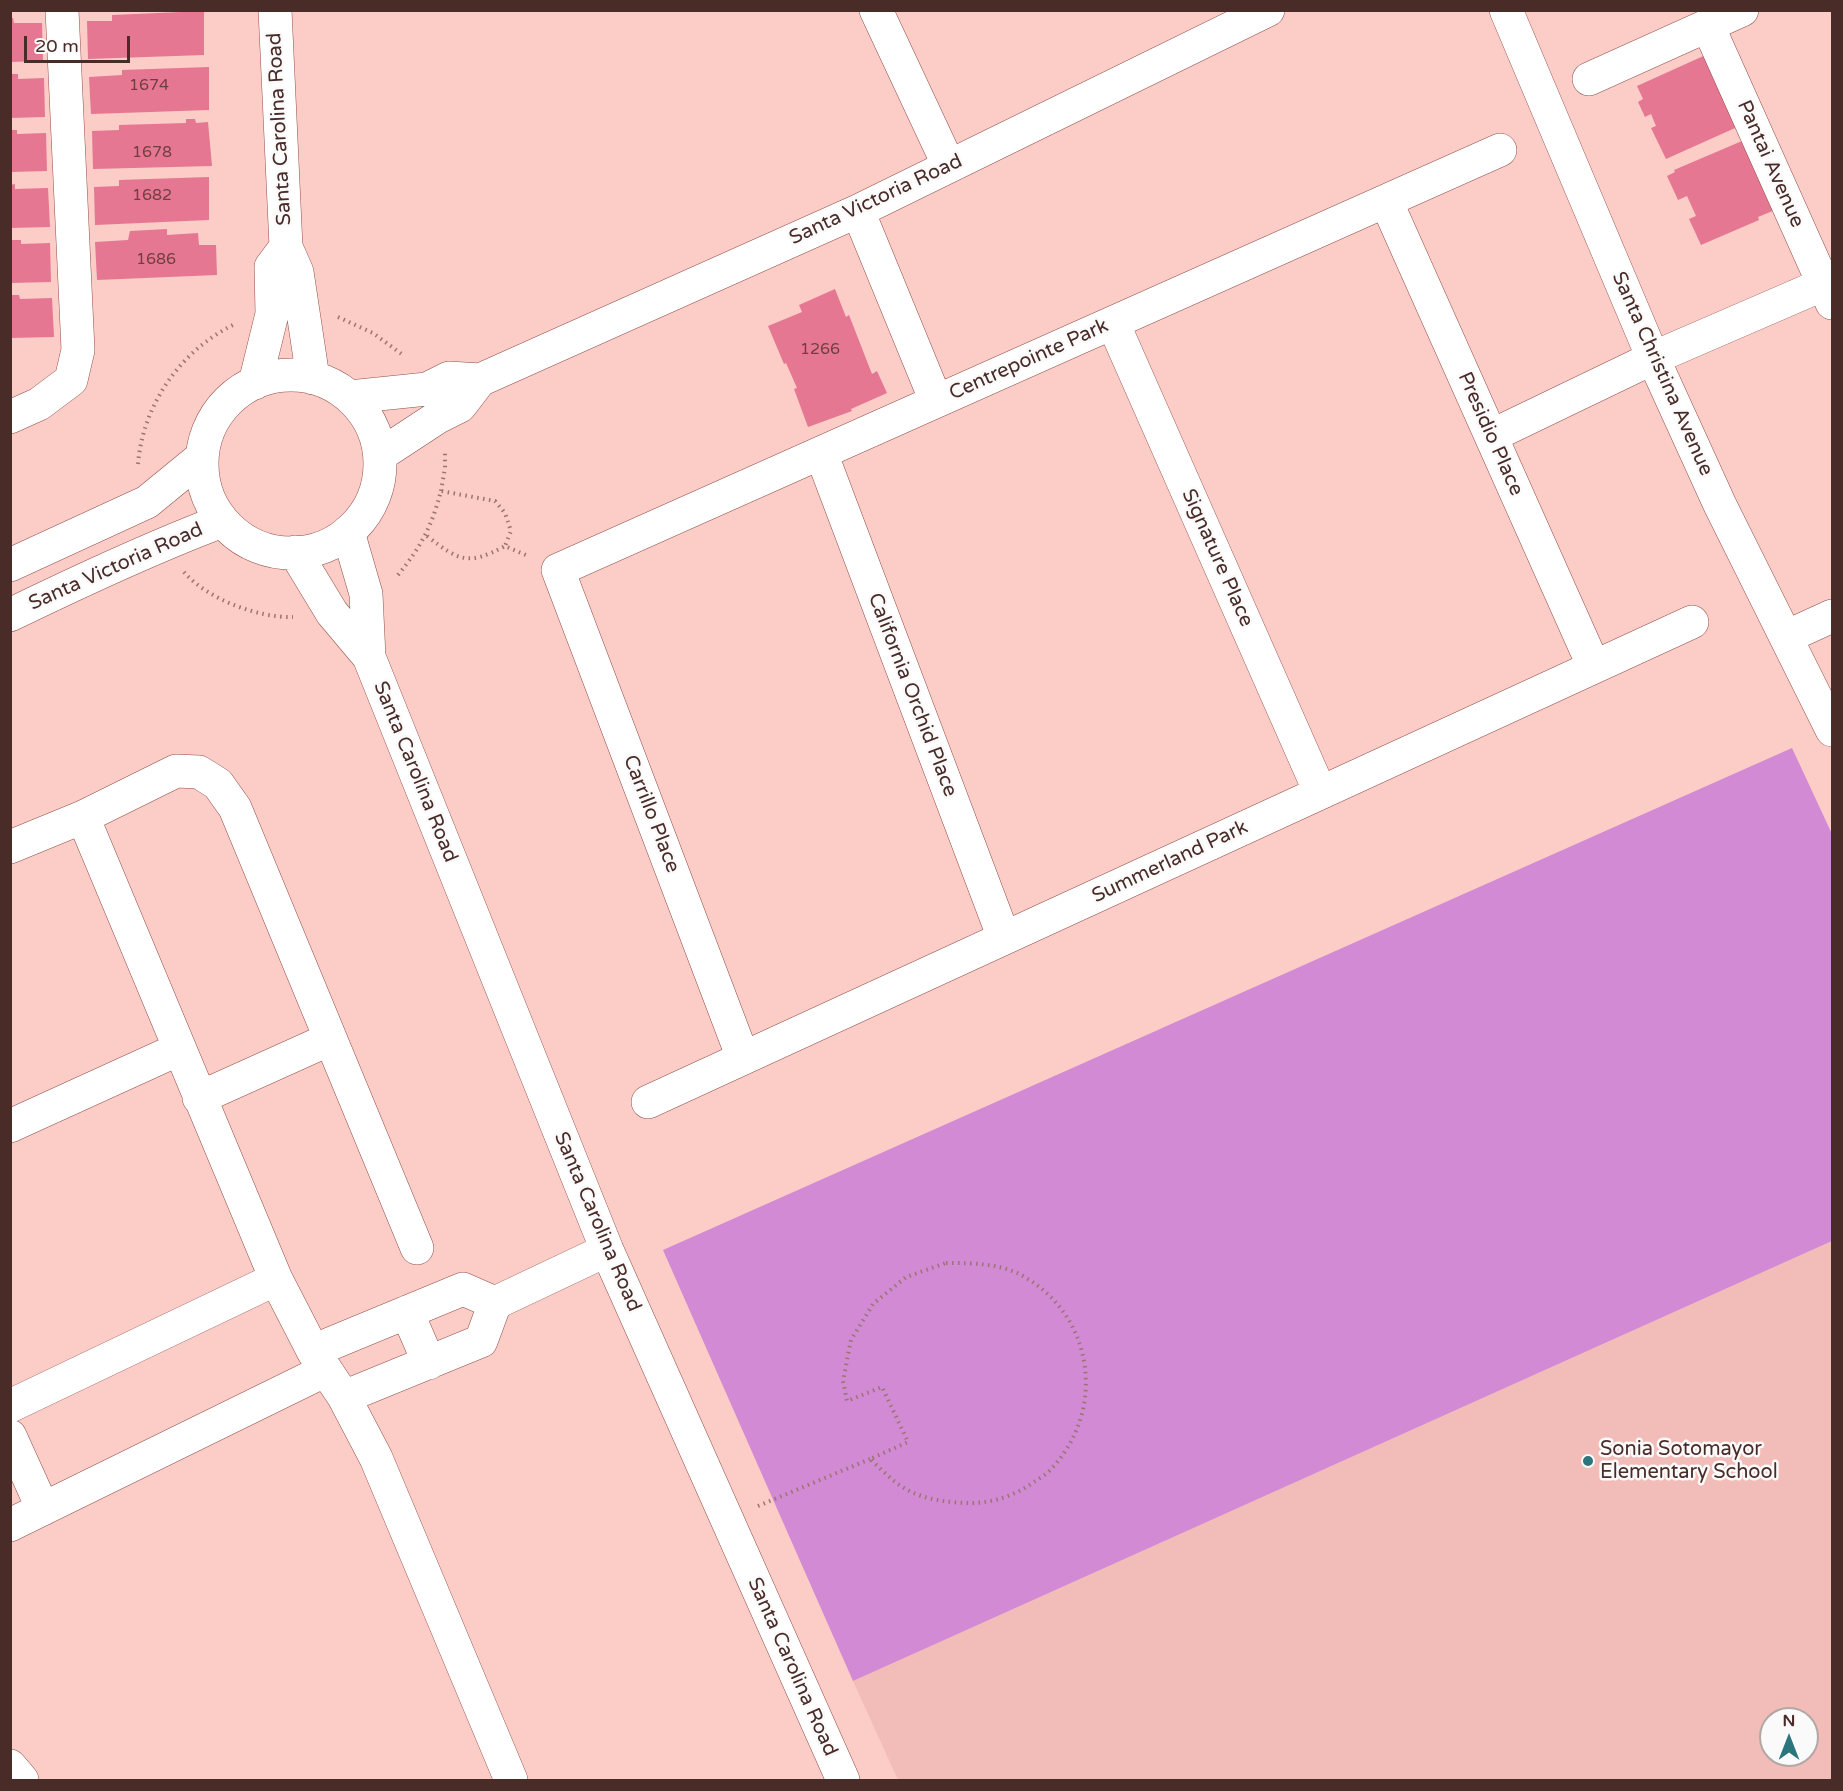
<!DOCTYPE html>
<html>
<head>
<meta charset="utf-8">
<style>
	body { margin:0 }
	#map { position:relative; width:1843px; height:1791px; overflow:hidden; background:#fcccc7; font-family:"Varela Round",sans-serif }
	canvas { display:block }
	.frame { position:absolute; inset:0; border:12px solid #492b28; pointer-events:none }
	.north { position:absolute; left:1759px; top:1707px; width:60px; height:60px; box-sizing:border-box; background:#fafafa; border:2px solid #b3a7a6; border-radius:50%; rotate:0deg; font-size:16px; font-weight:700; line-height:24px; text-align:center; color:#492b28 }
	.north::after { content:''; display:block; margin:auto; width:21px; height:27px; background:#2c757d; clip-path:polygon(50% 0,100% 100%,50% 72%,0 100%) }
	.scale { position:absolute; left:24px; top:36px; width:106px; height:27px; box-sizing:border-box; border:3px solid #492b28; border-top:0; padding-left:8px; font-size:18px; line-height:21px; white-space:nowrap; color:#492b28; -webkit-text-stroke:4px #fafafa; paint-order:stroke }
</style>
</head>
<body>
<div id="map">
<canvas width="1843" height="1791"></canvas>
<div class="frame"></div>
<div class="north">N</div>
<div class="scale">20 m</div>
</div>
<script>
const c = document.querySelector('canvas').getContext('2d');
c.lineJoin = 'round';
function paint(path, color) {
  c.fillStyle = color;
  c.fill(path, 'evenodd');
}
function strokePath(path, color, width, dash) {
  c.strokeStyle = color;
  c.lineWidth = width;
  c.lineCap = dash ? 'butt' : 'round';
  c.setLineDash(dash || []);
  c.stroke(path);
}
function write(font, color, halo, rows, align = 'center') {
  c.font = font + ' "Varela Round",sans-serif';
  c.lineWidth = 5;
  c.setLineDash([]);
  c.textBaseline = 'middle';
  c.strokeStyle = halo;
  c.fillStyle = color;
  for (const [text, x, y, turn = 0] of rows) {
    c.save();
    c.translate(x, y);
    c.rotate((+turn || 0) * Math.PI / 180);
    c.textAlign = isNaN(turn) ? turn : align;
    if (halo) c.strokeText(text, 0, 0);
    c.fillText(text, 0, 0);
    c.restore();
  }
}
paint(new Path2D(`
	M1832 1241V1780H898L853 1681ZM1771 1719H1807V1755H1771Z`), '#f2bdb8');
paint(new Path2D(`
	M1792 748 1832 834V1241L853 1681 663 1250Z`), '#d28ad4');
paint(new Path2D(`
	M204 11V55L88 59 87 21H112V15Z
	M10 18H13L14 23H42L43 61 10 62Z
	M1710 53 1744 124 1666 159 1651 128 1656 126 1651 114 1645 117 1638 102 1643 99 1637 86Z
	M209 67V110L91 114 89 77 122 75V70Z
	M10 74H18V79L44 78 45 117 10 118Z
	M186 119H195L196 123 208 122 212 166 93 169 92 131 119 130V125L186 123Z
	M10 130H17V134L46 133 47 171 10 172Z
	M1749 138 1780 208 1758 217 1759 220 1701 245 1689 219 1696 216 1687 196 1678 200 1667 176 1675 172 1674 170Z
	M209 177V220L95 225 94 187 119 186V180Z
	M15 184V189L48 188 50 227 10 228V185Z
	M167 229V235L198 233 199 245H216L217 275 97 280 95 242 128 240 130 231Z
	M10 240H21V244L50 243 51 282 10 283Z
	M835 289 846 317 849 315 872 374 877 371 887 393 851 409 852 411 808 427 794 389 797 388 786 363 784 364 768 326 802 312 799 305Z
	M10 295H19L20 299 52 298 54 337 10 338Z`), '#e57792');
const minor = new Path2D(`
	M275 10 286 247 297 272 313 378
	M876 10 949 166
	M1506 10 1653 358 1720 505 1832 730
	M1708 26 1832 303
	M1589 79 1742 10
	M1386 201 1594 667
	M858 211 936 401
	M1113 323 1320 792
	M202 464a89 89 0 1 1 178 0a89 89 0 1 1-178 0Z
	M255 383 272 314 271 267 286 247
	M350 397 427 389 449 378 480 380 858 211 1268 10
	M10 417 39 404 71 380 78 350 62 10
	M1491 436 1653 358 1824 284
	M821 453 1004 938
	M380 455 438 417 460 406 480 380
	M348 532 366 594 369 657
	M295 552 332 613 369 657 607 1250 843 1780
	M10 565 147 502 202 457
	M10 615C80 581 150 548 222 521
	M1786 637 1832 616
	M83 817 176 771 199 772 218 784 235 808 417 1248
	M10 847 83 817 276 1279 313 1351 344 1397 376 1458 511 1780
	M743 1058 558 570 1500 150
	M199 1098 330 1039
	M648 1102 1692 622
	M10 1126 179 1049
	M495 1303 607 1250
	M407 1312 429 1363
	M313 1351 463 1289 495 1303 481 1341 344 1397
	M10 1406 276 1279
	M10 1436 43 1509
	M10 1525 326 1370
	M10 1766 22 1780`);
strokePath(minor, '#924e49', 34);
strokePath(new Path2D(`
	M338 317 373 333 403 355
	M138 464C143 404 181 350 235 324
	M441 491 445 468V453
	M427 536C459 561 468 566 505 546
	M184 572C207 599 258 618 293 617
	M398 575C422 545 431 528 441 491L495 501 505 513 511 531 505 546 528 556
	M946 1263C972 1263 998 1263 1021 1275 1094 1314 1107 1409 1052 1468 1047 1474 1040 1478 1034 1482 1014 1496 991 1504 966 1503 944 1502 920 1499 901 1486 890 1479 880 1468 870 1459L908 1442 882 1387 847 1401 843 1381 851 1340 873 1304 906 1277Z
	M758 1506 870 1459`), '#9a7470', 4, [1.5, 4.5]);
strokePath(minor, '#fff', 33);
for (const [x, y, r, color] of [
	[1588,1461,6,"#2c757d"]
]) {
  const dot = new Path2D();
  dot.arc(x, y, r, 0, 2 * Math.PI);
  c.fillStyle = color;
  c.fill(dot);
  strokePath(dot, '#fafafa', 2);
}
write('16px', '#703e42', null, [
	["1674",149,86],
	["1678",152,153],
	["1682",152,196],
	["1686",156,260],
	["1266",820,350]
]);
write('20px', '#492b28', '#fafafa', [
	["Santa Carolina Road",280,129,-93],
	["Pantai Avenue",1770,164,66],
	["Santa Victoria Road",876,200,-25],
	["Centrepointe Park",1029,360,-24],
	["Santa Christina Avenue",1662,374,66],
	["Presidio Place",1490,434,66],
	["Signature Place",1217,558,66],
	["Santa Victoria Road",116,567,-24],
	["California Orchid Place",912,695,69],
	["Santa Carolina Road",415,772,68],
	["Carrillo Place",651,814,69],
	["Summerland Park",1170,862,-25],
	["Santa Carolina Road",597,1222,67],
	["Santa Carolina Road",792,1667,66]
]);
write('20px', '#492b28', '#fafafa', [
	["Sonia Sotomayor",1600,1450],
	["Elementary School",1600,1473]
], 'left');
</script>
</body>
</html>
